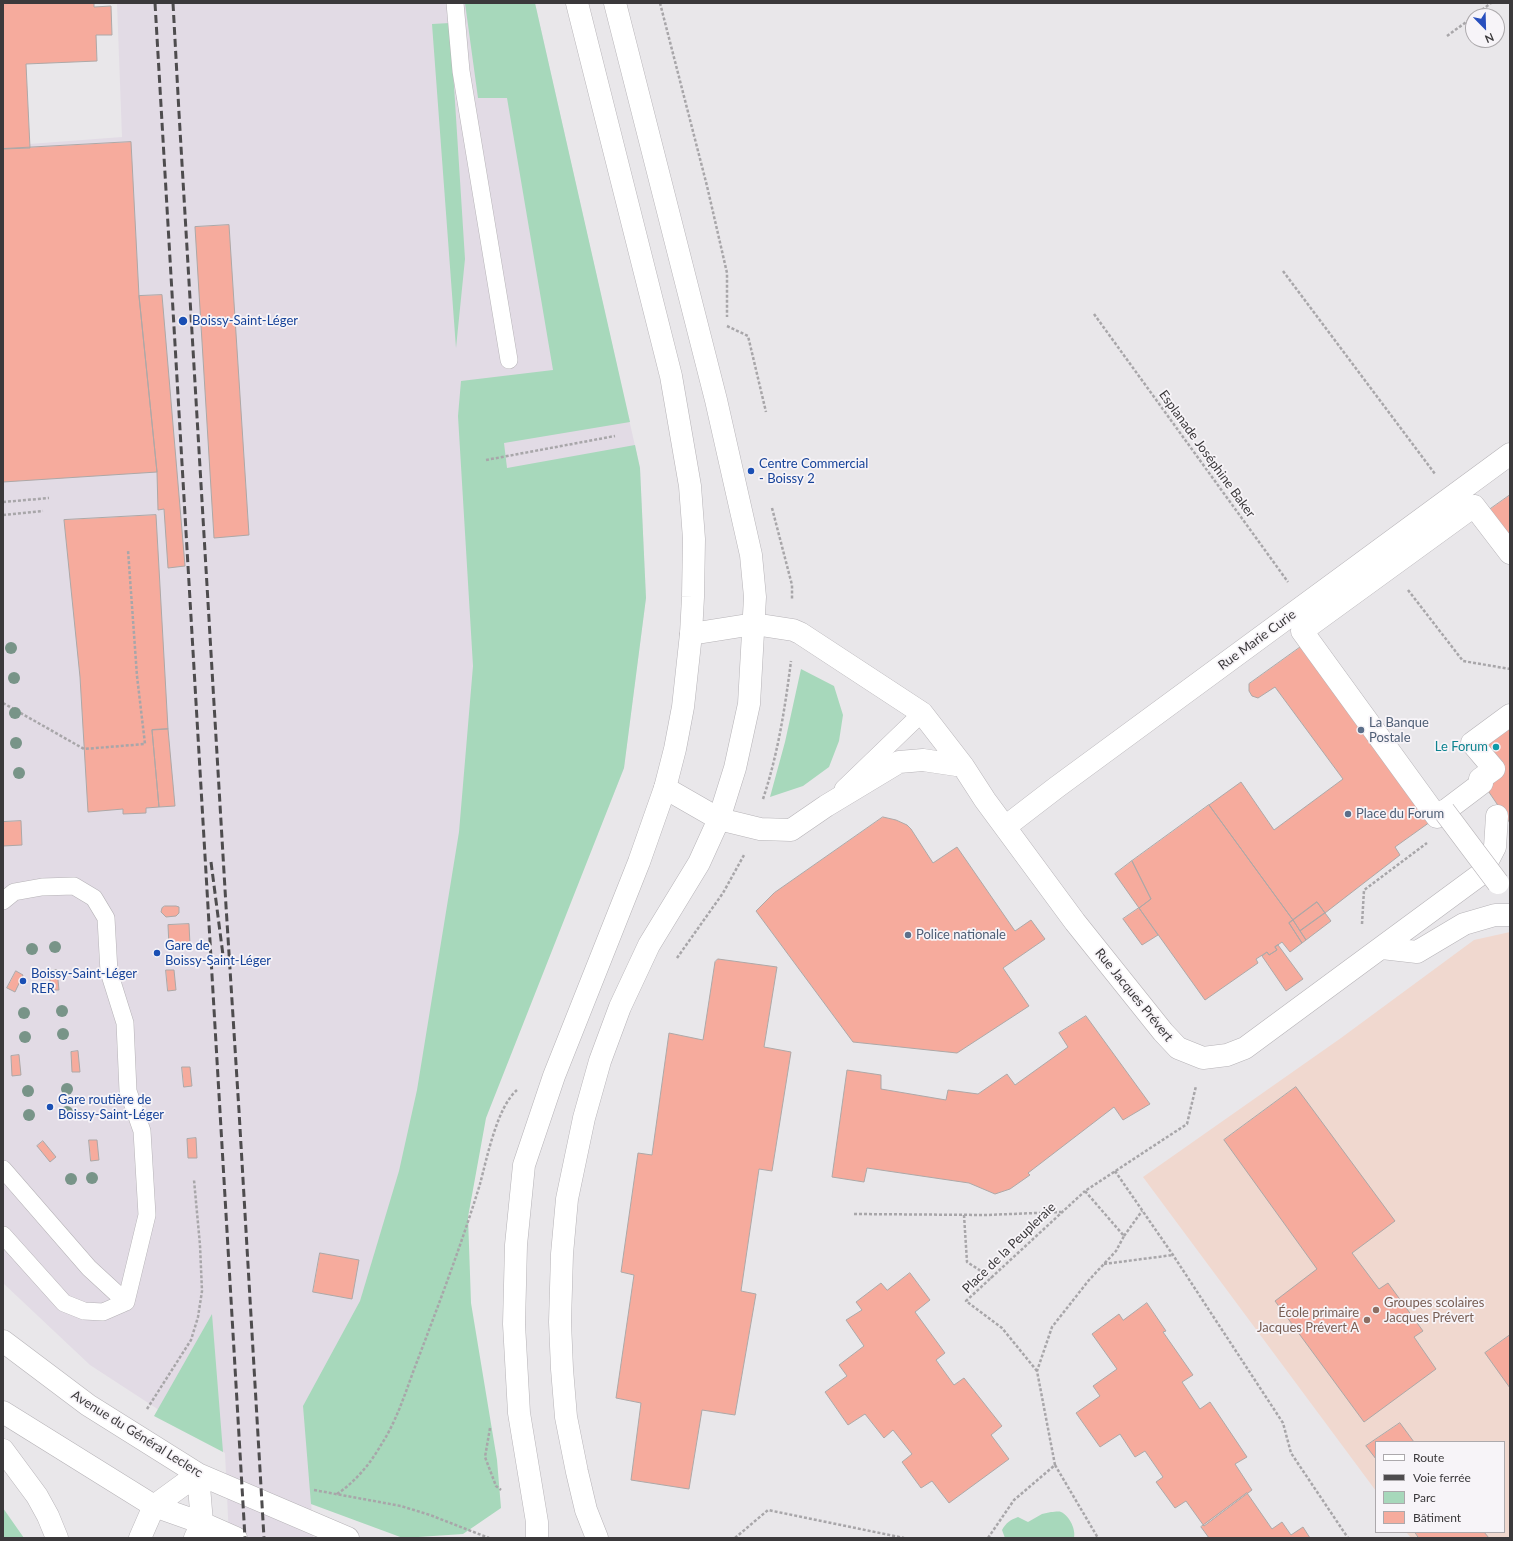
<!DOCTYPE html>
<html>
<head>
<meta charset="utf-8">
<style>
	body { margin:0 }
	#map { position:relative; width:1513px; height:1541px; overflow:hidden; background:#e9e7ea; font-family:Lato,sans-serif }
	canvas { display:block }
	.frame { position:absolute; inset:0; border:4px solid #3b393b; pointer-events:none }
	.legend { position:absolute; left:1375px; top:1441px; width:130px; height:92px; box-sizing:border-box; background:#f7f4f8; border:1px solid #aca9ac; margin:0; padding:5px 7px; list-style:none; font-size:12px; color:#3b393b }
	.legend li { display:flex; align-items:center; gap:8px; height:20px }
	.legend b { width:20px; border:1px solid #aca9ac }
	.north { position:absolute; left:1465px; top:8px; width:40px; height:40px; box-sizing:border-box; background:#f7f4f8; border:1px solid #aca9ac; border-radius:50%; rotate:157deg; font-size:11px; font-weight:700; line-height:16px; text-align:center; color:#3b393b }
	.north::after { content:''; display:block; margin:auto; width:14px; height:18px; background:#284fbe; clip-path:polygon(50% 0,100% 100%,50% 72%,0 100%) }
</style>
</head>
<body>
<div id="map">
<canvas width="1513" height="1541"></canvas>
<div class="frame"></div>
<ul class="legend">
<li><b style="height:5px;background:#fff"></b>Route</li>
<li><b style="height:5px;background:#4e4c4e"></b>Voie ferrée</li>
<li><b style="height:11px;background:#a7d8bb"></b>Parc</li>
<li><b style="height:11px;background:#f6ab9d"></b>Bâtiment</li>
</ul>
<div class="north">N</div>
</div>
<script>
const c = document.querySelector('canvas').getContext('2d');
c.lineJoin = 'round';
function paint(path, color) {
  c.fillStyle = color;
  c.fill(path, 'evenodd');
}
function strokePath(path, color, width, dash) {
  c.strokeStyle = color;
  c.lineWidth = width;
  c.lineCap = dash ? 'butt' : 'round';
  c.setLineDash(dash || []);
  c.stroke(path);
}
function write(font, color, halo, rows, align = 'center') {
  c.font = font + ' Lato,sans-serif';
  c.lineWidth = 3.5;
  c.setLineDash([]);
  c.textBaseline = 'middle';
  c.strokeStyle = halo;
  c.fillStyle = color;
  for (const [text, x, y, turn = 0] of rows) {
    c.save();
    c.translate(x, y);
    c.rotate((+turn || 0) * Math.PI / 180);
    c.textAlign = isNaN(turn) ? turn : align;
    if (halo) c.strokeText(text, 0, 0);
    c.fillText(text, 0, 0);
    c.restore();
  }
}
paint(new Path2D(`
	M117 3H535L640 468 646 598 624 768 578 882 310 1480 313 1538H229L225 1453 90 1365 3 1283V146L122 137Z`), '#e2dbe5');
paint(new Path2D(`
	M1510 932V1538H1411L1406 1532H1504V1442H1376V1491L1143 1177 1341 1038 1474 940Z`), '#f0d8cf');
paint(new Path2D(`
	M465 3H535L630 422 504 443 507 468 635 445 640 468 646 598 624 768 486 1118 468 1217 471 1303 497 1460 501 1508 463 1534 403 1538 311 1504 303 1406 360 1301 399 1171 417 1090 459 832 473 666 458 416 461 381 553 370 507 98H478Z
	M450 23 465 259 456 348 432 24Z
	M801 669 834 686 843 715 839 741 829 767 803 786 770 797 785 742Z
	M212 1314 223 1452 154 1416Z
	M3 1508 24 1538H3Z
	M1051 1512C1054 1512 1059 1511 1061 1512 1070 1516 1076 1530 1074 1538H1005L1002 1530C1006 1523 1010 1520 1018 1517L1028 1522 1042 1514Z`), '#a7d8bb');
const building = new Path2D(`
	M3 3H94V7L111 6 112 35H96L97 61 26 64 30 148 3 149Z
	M131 142 139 296 157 472 3 482V149Z
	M229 225 249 535 214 538 195 227Z
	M162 295 185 566 168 568 164 509 158 510 157 472 139 296Z
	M1510 495V553L1482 515Z
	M156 515 168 729 152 730 159 807 146 808V813L123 814V809L88 812 80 677 64 520Z
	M1309 641 1437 817 1395 847 1400 855 1325 913 1317 902 1293 920 1209 805 1241 782 1274 830 1343 779 1275 687 1258 698 1252 696 1249 691V684Z
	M1510 715V823L1480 779 1494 769 1472 743Z
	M168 729 175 806 159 807 152 730Z
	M1209 805 1293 920 1289 923 1302 943 1290 952 1282 942 1275 947 1277 950 1269 955 1267 952 1256 959 1258 963 1205 1000 1139 908 1151 899 1132 861Z
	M883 817 896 820 907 825 911 829 933 863 957 847 1015 931 1031 920 1045 939 1003 968 1029 1006 957 1053 853 1042 756 911 774 893Z
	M21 821 22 845 3 846V822Z
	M1132 861 1151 899 1139 908 1115 874Z
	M1317 902 1325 913 1300 931 1293 920Z
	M165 906H176L179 907V913L176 916 166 917 161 912 162 908Z
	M1139 908 1158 935 1142 945 1123 919Z
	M1325 913 1331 921 1306 940 1300 931Z
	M1293 920 1306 940 1302 943 1289 923Z
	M189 924 190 945 169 946 168 925Z
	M1278 945 1303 979 1286 991 1262 956 1267 952 1269 955 1277 950 1275 947Z
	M718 959 777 967 764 1047 791 1052 772 1171 759 1169 741 1291 756 1294 735 1415 702 1410 689 1489 631 1480 641 1403 616 1398 634 1275 621 1272 638 1153 652 1155 669 1033 703 1040 715 962Z
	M57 970 59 990H51L49 971Z
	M166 970H174L176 990 168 991Z
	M16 971 23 975 15 992 7 988Z
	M1086 1016 1150 1104 1123 1120 1114 1107 1028 1173 1030 1175 1010 1189 995 1194 969 1183 867 1168 864 1182 832 1177 847 1070 881 1075V1089L946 1100 948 1090 978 1094 1007 1074 1015 1085 1068 1047 1059 1033Z
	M78 1051 80 1072H72L71 1052Z
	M19 1055 21 1075 12 1076 11 1056Z
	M182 1067H190L192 1086 184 1087Z
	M1296 1087 1395 1221 1352 1253 1379 1289 1388 1283 1423 1331 1414 1337 1436 1369 1364 1422 1275 1301 1317 1269 1224 1140Z
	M196 1138 197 1158H188L187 1139Z
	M89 1140H97L99 1160 91 1161Z
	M43 1141 56 1157 50 1162 37 1146Z
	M320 1253 359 1260 352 1299 313 1292Z
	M910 1273 930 1300 915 1312 945 1353 936 1360 954 1385 964 1378 1002 1426 991 1435 1009 1459 949 1503 932 1481 921 1488 902 1462 912 1454 893 1430 884 1438 865 1414 848 1425 825 1392 847 1376 839 1365 864 1346 846 1320 862 1310 856 1302 881 1283 887 1290Z
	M1147 1303 1166 1331 1163 1332 1193 1375 1182 1382 1200 1409 1210 1402 1247 1457 1235 1464 1252 1490 1204 1526 1186 1501 1175 1508 1156 1482 1163 1477 1145 1451 1135 1457 1120 1434 1100 1447 1076 1413 1100 1396 1093 1386 1117 1369 1092 1334 1119 1314 1123 1320Z
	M1510 1335V1388L1485 1353Z
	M1400 1423 1414 1442H1376V1459L1366 1446Z
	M1247 1493 1272 1529 1282 1522 1291 1535 1303 1527 1310 1538H1209L1201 1527Z
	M1415 1532H1484L1489 1538H1419Z`);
paint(building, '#f6ab9d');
strokePath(building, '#ada8a7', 1);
const lane = new Path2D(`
	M455 3 461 71 509 360
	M843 789 922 713
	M3 901 14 892 42 887 74 886 94 898 106 918 109 972 125 1023 128 1091 142 1131 147 1215 126 1302
	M3 1169 89 1268 126 1302
	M3 1235 64 1303 84 1311 103 1312 126 1302`);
const street = new Path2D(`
	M1510 553 1474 506 1302 631 1437 817 1482 783 1480 779 1494 769 1472 743 1510 715
	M691 634 754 624 793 630 800 633 922 713 963 766 985 800 1075 922 1163 1032 1178 1048 1203 1058 1227 1055 1245 1048 1481 874 1495 847 1497 816
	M665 788 719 819 760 829 791 830 826 806 899 762 923 760 963 766
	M1005 827 1057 787 1510 454
	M1382 948 1417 952 1464 924 1495 915H1510`);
const secondary = new Path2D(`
	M3 1341 88 1405 198 1474 348 1538
	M3 1412 154 1506 202 1523 236 1538
	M3 1450 37 1496 48 1516 57 1538
	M140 1538 154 1506 198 1474
	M195 1538 202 1523 198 1474
	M537 1538V1522L519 1413 514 1324 516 1245 524 1165 554 1076 639 862 665 788 675 749 683 707 691 634 693 597 694 539 690 486 671 376 577 3
	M597 1538 586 1510 577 1472 566 1417 562 1369 560 1322 562 1254 567 1199 584 1118 600 1061 620 1007 649 945 699 863 719 819 735 768 749 704 755 597 751 555 716 400 615 3`);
strokePath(lane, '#b6b3b7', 18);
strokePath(street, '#b6b3b7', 23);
strokePath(secondary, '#b6b3b7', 23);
strokePath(new Path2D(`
	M660 3 707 186 727 273V317
	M1474 16 1491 3
	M1447 36 1473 17
	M1283 271 1435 474
	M1094 314 1288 582
	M727 326 748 336 766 412
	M486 460 615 436
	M3 502 49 498
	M772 508 792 585V600
	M3 515 43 511
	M1408 590 1463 661 1510 669
	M3 703 84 749 145 744 137 676 128 550
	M763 799C778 754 785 708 791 661
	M1362 924 1364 890 1427 843
	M677 958 723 893 744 855
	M1115 1171 1173 1255 1283 1423 1291 1453 1348 1538
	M854 1214 986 1215 1061 1212
	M964 1215 967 1262 992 1278
	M1124 1236 1142 1211
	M1104 1264 1173 1255
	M1037 1371 1002 1328 966 1301 1085 1191
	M147 1409 191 1340 198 1317 202 1291 200 1245 194 1180
	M490 1428 485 1457 496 1486 501 1490
	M1055 1465 1098 1538
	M314 1490 401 1506 430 1515 489 1538
	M337 1494C355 1482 370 1464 381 1445 398 1419 407 1387 418 1359 440 1301 462 1243 480 1184 487 1158 497 1107 517 1090
	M735 1538 768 1510 904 1538
	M988 1538 1014 1500 1055 1465 1037 1371 1052 1327 1089 1280 1116 1251 1124 1236 1085 1191 1187 1124 1196 1086`), '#a8a6a9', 2.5, [3, 2]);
strokePath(lane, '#fff', 17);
strokePath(street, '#fff', 22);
strokePath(secondary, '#fff', 22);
strokePath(new Path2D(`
	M155 3 245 1538
	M173 3 179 113 226 906 239 1111 264 1538
	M211 862 224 963`), '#4e4c4e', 3, [8, 4]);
const streetBridge = new Path2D(`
	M1444 811 1498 883`);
strokePath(streetBridge, '#b6b3b7', 23, []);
strokePath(streetBridge, '#fff', 22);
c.fillStyle = '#789488';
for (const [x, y] of [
	[11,648],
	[14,678],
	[15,713],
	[16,743],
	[19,773],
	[55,947],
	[32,949],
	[62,1011],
	[24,1013],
	[63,1034],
	[25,1037],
	[67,1089],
	[28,1091],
	[67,1112],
	[29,1115],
	[92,1178],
	[71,1179]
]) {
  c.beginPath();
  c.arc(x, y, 6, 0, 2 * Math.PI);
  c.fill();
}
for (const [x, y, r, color] of [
	[183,321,5,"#1a4fb4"],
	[751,471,4,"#1a4fb4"],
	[1361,730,4,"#5c6f8a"],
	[1496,747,4,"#0f9aa8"],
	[1348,814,4,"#5c6f8a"],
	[908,935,4,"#5c6f8a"],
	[157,953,4,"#1a4fb4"],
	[23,981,4,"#1a4fb4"],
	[50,1107,4,"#1a4fb4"],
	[1376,1310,4,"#8d6e63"],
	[1367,1320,4,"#8d6e63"]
]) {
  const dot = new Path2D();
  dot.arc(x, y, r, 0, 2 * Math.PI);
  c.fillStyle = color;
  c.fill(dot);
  strokePath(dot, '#f7f4f8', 1.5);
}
write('13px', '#164399', '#f7f4f8', [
	["Boissy-Saint-Léger",192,321],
	["Centre Commercial",759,464],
	["- Boissy 2",759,479],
	["Gare de",165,946],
	["Boissy-Saint-Léger",165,961],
	["Boissy-Saint-Léger",31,974],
	["RER",31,989],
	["Gare routière de",58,1100],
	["Boissy-Saint-Léger",58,1115]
], 'left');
write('13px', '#3b393b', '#f7f4f8', [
	["Esplanade Joséphine Baker",1207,454,54],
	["Rue Marie Curie",1257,640,-36],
	["Rue Jacques Prévert",1134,995,51],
	["Place de la Peupleraie",1009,1248,-44],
	["Avenue du Général Leclerc",137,1434,32]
]);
write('13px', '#4e5e75', '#f7f4f8', [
	["La Banque",1369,723],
	["Postale",1369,738],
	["Place du Forum",1356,814],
	["Police nationale",916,935]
], 'left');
write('13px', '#0d838f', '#f7f4f8', [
	["Le Forum",1488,747]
], 'right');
write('13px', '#785e54', '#f7f4f8', [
	["Groupes scolaires",1384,1303],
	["Jacques Prévert",1384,1318],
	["École primaire",1359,1313,"right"],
	["Jacques Prévert A",1359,1328,"right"]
], 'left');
</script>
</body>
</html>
